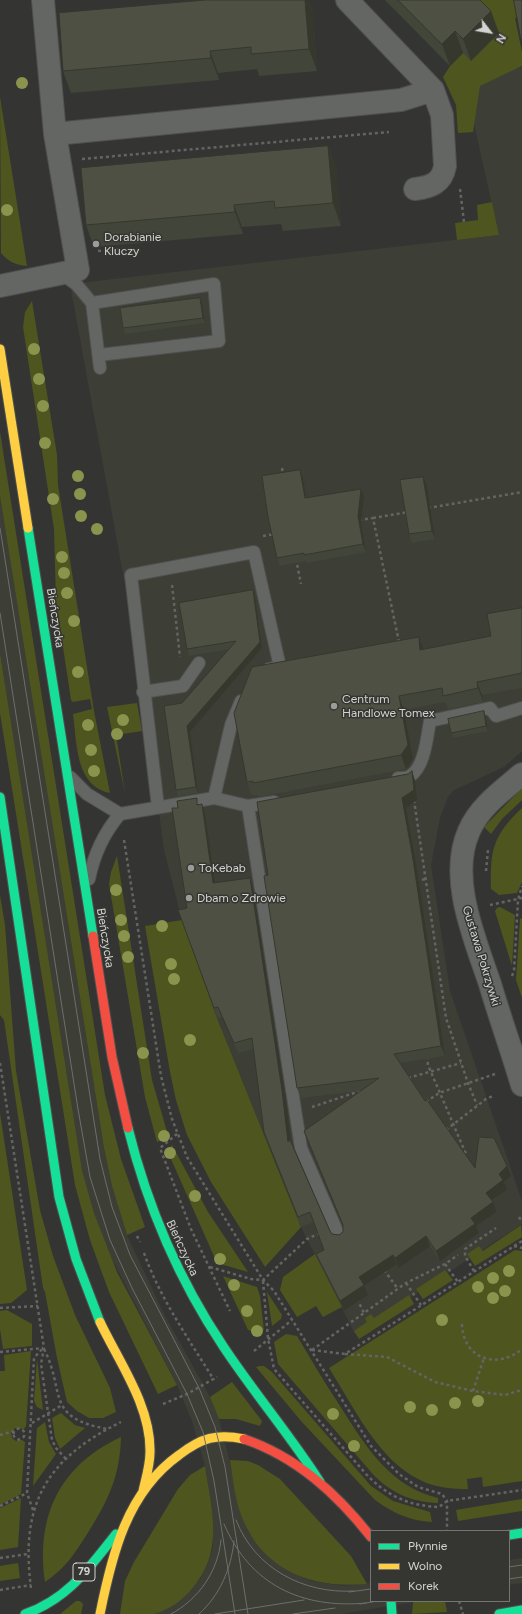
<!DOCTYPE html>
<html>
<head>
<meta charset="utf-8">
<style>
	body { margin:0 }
	#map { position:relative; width:522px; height:1614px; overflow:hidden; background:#343533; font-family:Figtree,sans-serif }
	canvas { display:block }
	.legend { position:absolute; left:370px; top:1530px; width:140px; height:72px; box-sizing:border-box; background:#353632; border:1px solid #747572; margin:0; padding:5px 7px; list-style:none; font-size:12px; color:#d3d3d1 }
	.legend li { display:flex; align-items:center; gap:8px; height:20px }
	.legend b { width:20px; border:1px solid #747572 }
	.north { position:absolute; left:470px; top:12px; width:40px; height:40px; -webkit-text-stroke:3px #353632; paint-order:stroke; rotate:121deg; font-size:11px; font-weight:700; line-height:16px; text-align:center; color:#d3d3d1 }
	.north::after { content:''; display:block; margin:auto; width:14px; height:18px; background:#d3d3d1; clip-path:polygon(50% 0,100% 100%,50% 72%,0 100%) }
</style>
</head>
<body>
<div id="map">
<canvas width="522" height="1614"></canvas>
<ul class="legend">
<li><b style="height:5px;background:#16e098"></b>Płynnie</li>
<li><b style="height:5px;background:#ffcf43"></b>Wolno</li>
<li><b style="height:5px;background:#f24e42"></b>Korek</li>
</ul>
<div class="north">N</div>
</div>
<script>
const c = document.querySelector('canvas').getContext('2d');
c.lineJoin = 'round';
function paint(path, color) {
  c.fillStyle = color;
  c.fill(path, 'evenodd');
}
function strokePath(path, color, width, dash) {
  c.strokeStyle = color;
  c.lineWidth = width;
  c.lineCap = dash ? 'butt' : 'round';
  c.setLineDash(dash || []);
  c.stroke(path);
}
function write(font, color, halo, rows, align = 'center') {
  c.font = font + ' Figtree,sans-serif';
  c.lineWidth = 3;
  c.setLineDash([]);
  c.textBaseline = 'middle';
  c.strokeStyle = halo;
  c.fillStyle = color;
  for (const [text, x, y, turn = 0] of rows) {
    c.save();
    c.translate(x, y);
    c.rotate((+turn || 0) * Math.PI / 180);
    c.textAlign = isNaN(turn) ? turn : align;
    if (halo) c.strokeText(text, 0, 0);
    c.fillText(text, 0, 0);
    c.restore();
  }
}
paint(new Path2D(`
	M522 67V751L504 767 454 790 448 797 440 818 431 865 450 991 522 1201V1224L355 1334 301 1227 217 1018 182 920 164 850 139 661 70 284 499 235 465 84Z
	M0 496 104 1148 112 1186 127 1235 164 1314 210 1397 219 1419 229 1458 240 1511 249 1533 263 1550 291 1572 312 1581 343 1586 371 1583V1601H420L341 1614H154L174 1604 200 1579 208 1563 213 1547V1517L205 1466 192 1421 177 1385 110 1255 94 1213 82 1170 0 653Z
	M522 1558V1583L509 1585V1560Z`), '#3d3e36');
paint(new Path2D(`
	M466 0H522V17L515 18 522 52V66L480 86 473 132 458 133 456 105 443 77 450 66 463 53Z
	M0 97 27 266C15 265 9 262 1 253Z
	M492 202 499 235 457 240 455 223 478 220 477 205Z
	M32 301 57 455 58 485 94 711 110 793C75 786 77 742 73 714L92 709 90 699 73 702 71 700 56 601 54 529 23 327 25 312Z
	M0 432 105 1095 121 1159 145 1227 127 1235 112 1186 104 1148 0 496Z
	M0 653 82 1170 94 1213 117 1272 177 1385 158 1394 109 1292 90 1240 75 1185 0 713Z
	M137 703 142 731 116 735 125 793 107 707Z
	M522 788V800L502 819 491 834 484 827Z
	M522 808V882L517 893 499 895 491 889C490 850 493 835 522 808Z
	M117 856 152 1080 168 1135 162 1140 157 1142 145 1097 109 884 111 872Z
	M0 895 5 925 16 1071 40 1210 53 1256 75 1315 110 1388 116 1412 103 1418H89L77 1411 67 1402 57 1358 45 1292 43 1288 4 1020 0 1015Z
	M500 907 515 915 512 966 495 911 497 908Z
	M520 918 522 919V998L516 980Z
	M182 920 217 1018 301 1227 265 1267 211 1182 187 1135 176 1100 170 1072 145 926Z
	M0 1113 27 1290 11 1303 0 1304Z
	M172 1145 208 1212 248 1272 217 1263 167 1150Z
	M521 1225 522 1237 475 1266 467 1254 479 1246 483 1251Z
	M515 1250 522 1251V1481L483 1487 482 1477 467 1479 468 1489C453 1489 435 1488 420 1480 377 1459 354 1407 329 1368Z
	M315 1254 342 1307 323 1317 316 1306 297 1317 280 1290 283 1277Z
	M445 1270 453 1280 423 1299 416 1289Z
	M223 1276 257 1287 260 1296 264 1330 257 1333 248 1330Z
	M267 1292 282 1315 281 1319 272 1326Z
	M409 1295 414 1304 359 1339 354 1331 367 1322 365 1318 371 1314 374 1318Z
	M7 1310 32 1324V1346L3 1349 0 1329V1311Z
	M286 1334 297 1336C312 1361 326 1385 342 1409 366 1447 391 1487 438 1498V1503C410 1502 389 1492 371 1472L278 1364 274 1342Z
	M31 1351 26 1426 24 1429 15 1428 11 1433 12 1438 16 1441 22 1440 25 1442 21 1494 0 1505V1371H5L4 1355Z
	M37 1359 43 1410 37 1407 34 1401Z
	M259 1366H264L272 1372 371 1486 393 1501 430 1512 432 1522C410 1521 393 1513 375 1500L301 1421 256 1367Z
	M232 1382 262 1421 260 1426 236 1419H219L210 1397Z
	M61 1413 75 1425 85 1428 60 1449 55 1438 52 1418Z
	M45 1422 49 1442 56 1454 33 1486 37 1428Z
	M121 1437C120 1475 109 1499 89 1531 75 1553 67 1567 45 1582 36 1516 59 1466 121 1437Z
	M230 1460 248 1461 258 1465 280 1479 351 1556 367 1584C314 1589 265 1572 243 1520 235 1501 233 1480 230 1460Z
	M205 1466C212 1512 225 1553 190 1591 181 1601 167 1611 154 1614 143 1614 131 1614 120 1614L125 1581 134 1562 178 1489 190 1475Z
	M21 1498 18 1547 0 1550V1508Z
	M522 1499V1511L458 1521 456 1510Z
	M18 1563 20 1578 0 1581V1566Z
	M76 1601H80L83 1604 81 1614H60Z
	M420 1601H445L447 1612 412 1614 413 1602Z`), '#4e551e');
const lane = new Path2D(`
	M62 274 76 284 92 303 214 284 219 341 99 355
	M92 303 100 368
	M143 692 183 686 199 663
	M70 777 87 794 120 814
	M398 778C401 778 407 778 410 776 425 767 427 736 430 721L490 708 496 716 522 708
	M214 798 231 725 241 701
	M248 806 301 1148 340 1238
	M158 807 131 575 254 552 280 667 269 669
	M89 879C94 854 103 834 120 814L214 798 248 806 274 802`);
const street = new Path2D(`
	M347 0 433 90 442 115 445 166C442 183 431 187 415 189
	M55 134 401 100 433 90
	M0 286 78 270 55 134 43 0
	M522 774C503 790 479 807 469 831 448 878 475 939 490 984 500 1018 512 1051 522 1085`);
const fast = new Path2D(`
	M28 528 93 936
	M0 797 59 1197 76 1259 100 1322
	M128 1128C147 1205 179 1280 223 1346 254 1393 290 1435 320 1482
	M509 1535 522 1533
	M391 1601 392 1614
	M25 1614C68 1599 89 1568 116 1534
	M499 1614 522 1610`);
const slow = new Path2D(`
	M0 349 28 528
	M100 1322C119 1362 151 1406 150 1452 150 1465 146 1478 143 1491
	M100 1614C112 1554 127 1492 179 1455 201 1438 217 1433 244 1439`);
const jam = new Path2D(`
	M93 936 112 1057 128 1128
	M244 1439C297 1457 337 1494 371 1537`);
strokePath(lane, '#50504f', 14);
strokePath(street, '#50504f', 24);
strokePath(fast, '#50504f', 11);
strokePath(slow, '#50504f', 11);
strokePath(jam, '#50504f', 11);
strokePath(new Path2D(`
	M82 159 389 132
	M460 189 464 222
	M98 251 123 249
	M282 468 283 475
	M428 508 522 492
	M373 518 408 512
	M359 520 373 518 399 642
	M263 536 275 534
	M296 559 301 584
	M172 585 180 657
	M414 800 446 1018 468 1083 477 1105
	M124 840 161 1076 172 1119 187 1157 263 1280 274 1291 371 1446 399 1474 418 1487 442 1494 447 1501V1531
	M486 871 488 850
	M416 881 426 879
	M490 905 522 898
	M512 976 514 971 518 900 522 886
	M427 1056 428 1065 466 1154 463 1156
	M0 1063 44 1348 41 1364 52 1440 56 1448 65 1458
	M408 1078 461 1063
	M426 1102 439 1093 495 1074
	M312 1107 363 1090
	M446 1130 486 1099 493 1096
	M177 1134 160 1148 191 1229 230 1311
	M519 1217 522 1222
	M137 1236 140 1242
	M514 1246 522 1248
	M144 1253C160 1298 188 1338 214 1380
	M445 1264 458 1282
	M210 1267 251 1279 263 1280 307 1239 320 1233
	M384 1270 398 1289
	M474 1271 465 1256V1249L496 1228
	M263 1281 268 1338 274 1369 366 1474C387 1496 409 1506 439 1507L447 1501 522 1490
	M406 1283 421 1305
	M357 1299 364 1313
	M0 1308 38 1306
	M462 1324C463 1359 497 1370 522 1349
	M44 1349C66 1392 44 1418 108 1429
	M312 1350 345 1354 522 1241
	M312 1350 406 1283 445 1264 458 1255
	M254 1351 292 1320
	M0 1352 43 1348
	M345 1354 387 1357 435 1382 473 1391 505 1395 522 1390
	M473 1391 484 1358
	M163 1404 187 1394 217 1377
	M32 1423 62 1405
	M13.5 1434a5.5 5.5 0 1 1 11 0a5.5 5.5 0 1 1-11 0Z
	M0 1435 14 1431
	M0 1506 27 1493
	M33 1510 27 1493 34 1358 43 1348
	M0 1558 28 1554
	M31 1588C20 1504 46 1459 121 1422
	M0 1590 31 1585
	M459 1601 463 1614`), '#646563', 2.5, [3, 3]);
strokePath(lane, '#646664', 12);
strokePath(street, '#646664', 22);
strokePath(fast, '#16e098', 9);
strokePath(slow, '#ffcf43', 9);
strokePath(jam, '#f24e42', 9);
strokePath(new Path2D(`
	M0 528 100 1159 112 1207 130 1255 199 1388 215 1427 225 1467 248 1614
	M0 613 78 1109 90 1177 110 1240 132 1288 187 1394 203 1432 214 1481 235 1614
	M236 1520C255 1569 304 1594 354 1591
	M224 1524C250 1585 302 1609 366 1603
	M509 1567 522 1565
	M509 1579 522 1577
	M349 1592 371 1589
	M360 1604 378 1601
	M171 1614C199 1599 218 1571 221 1540
	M199 1614C220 1595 231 1569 234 1541
	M215 1614 304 1600
	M293 1614 335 1608`), '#6e6f6d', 1);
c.fillStyle = '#8a944d';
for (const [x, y] of [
	[22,83],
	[7,210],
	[34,349],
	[39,379],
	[43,406],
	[45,443],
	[78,476],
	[80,494],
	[53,499],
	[81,516],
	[97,529],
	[62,557],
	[64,573],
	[67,593],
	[74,621],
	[78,672],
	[123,720],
	[88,725],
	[117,734],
	[91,750],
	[94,771],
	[116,890],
	[121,920],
	[162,926],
	[124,936],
	[128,957],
	[171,964],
	[174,979],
	[190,1040],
	[143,1053],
	[164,1136],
	[170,1153],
	[195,1196],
	[220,1259],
	[509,1271],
	[493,1278],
	[234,1285],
	[478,1287],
	[505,1291],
	[493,1298],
	[247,1311],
	[442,1320],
	[257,1331],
	[478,1401],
	[455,1403],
	[410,1407],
	[432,1410],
	[333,1414],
	[354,1446]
]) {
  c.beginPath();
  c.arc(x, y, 6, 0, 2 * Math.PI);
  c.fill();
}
paint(new Path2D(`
	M205 0H308L313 13 317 71 259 76 257 69 218 73 219 80 71 93 63 71Z
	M385 0H480L499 33 471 61 463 53 450 66Z
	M328 146 336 168 341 226 283 231 281 224 242 227 243 234 94 247 86 225Z
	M202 303 205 323 125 334 123 328Z
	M423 477 427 485 435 539 412 543 409 534Z
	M303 478 307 498 361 489 364 497 361 524 366 552 307 563 306 561 280 566 277 558Z
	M255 597 262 648 190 732 198 793 178 796 176 790 182 703 230 649 189 656 187 649Z
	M522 608V688L482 695 483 702 448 709 445 702 404 710 413 759 406 769 258 797 257 795 252 796 247 782 419 637 424 649 491 636Z
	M486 717 488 731 453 738 451 733Z
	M412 771 415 781 417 800 406 808 417 869 445 1056 400 1063 425 1101 475 1168 511 1176 504 1182 507 1190 492 1201 496 1212 476 1226 479 1233 440 1261 430 1246 399 1268 397 1264 364 1286 368 1295 344 1311 320 1264 316 1254 324 1250 313 1222 301 1227 268 1141 253 1049 238 1053 222 1017 217 1018 214 1008 187 908 178 808 199 804 205 814 216 883 253 888 286 1100 291 1141 330 1231 332 1234 339 1235 343 1232V1226L304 1131 361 1091 301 1098 297 1088 268 875 408 774Z`), '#424539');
paint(new Path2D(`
	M305 0H308L313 13 317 71 309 49Z
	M491 11 499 33 471 61 463 39Z
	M455 31 463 53 450 66 442 44Z
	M210 51 218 73 219 80 211 58Z
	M328 146 336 168 341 226 333 203Z
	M234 205 242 227 243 234 235 212Z
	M200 298 202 303 205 323 203 318Z
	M300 470 303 478 308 506 305 498Z
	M423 477 427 485 435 539 432 531Z
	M361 489 364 497 361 524 366 552 363 544 358 516Z
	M253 590 255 597 262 648 190 732 198 793 196 787 187 726 260 642Z
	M419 637 424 650H420Z
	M477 682 482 695 483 702 478 688Z
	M399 696 404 710 413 759 406 769 401 755Z
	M484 711 486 717 488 731 486 726Z
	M412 771 415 781 417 800 406 808 417 869 445 1056 441 1046 402 798Z
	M202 804 205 814 217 893 213 883Z
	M250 878 253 888 286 1100 292 1151 288 1142Z
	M507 1166 511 1176 504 1182 507 1190 489 1202 486 1193 499 1174Z
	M493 1202 496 1212 476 1226 479 1233 440 1261 436 1251 471 1218Z
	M426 1236 430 1246 399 1268 395 1258Z
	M393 1255 397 1264 364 1286 368 1295 344 1311 340 1301 359 1277Z`), '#36382e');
const building = new Path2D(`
	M205 0H305L309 49 251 54V47L210 51 211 58 63 71 59 13Z
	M398 0H480L491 11 463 39 455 31 442 44Z
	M514 0H522V39H521Z
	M328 146 333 203 275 208 274 201 234 205 235 212 86 225 81 168Z
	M200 298 203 318 123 328 120 308Z
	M300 470 305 498 361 489 358 516 363 544 304 555V553L277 558 268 517 262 476Z
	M423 477 432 531 409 534 400 480Z
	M253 590 260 642 187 726 196 787 176 790 164 706 182 703 236 641 187 649 179 603Z
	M522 608V673L477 682 478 688 443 696 442 688 399 696 408 745 401 755 253 783V781L247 782 234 713 252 667 419 637 420 650 491 636 487 614Z
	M484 711 486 726 451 733 448 719Z
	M412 771 414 790 402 798 413 859 441 1046 394 1054 425 1101 427 1100 475 1168 479 1137 494 1138 507 1166 499 1174 503 1180 486 1193 493 1202 471 1218 475 1224 436 1251 426 1236 395 1258 393 1255 359 1277 364 1285 340 1301 316 1254 324 1250 310 1212 298 1217 264 1132 252 1038 234 1043 218 1007 214 1008 178 910 187 908 172 808H178L177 801 197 798V805L202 804 213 883 250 878 282 1090 288 1142 290 1140 330 1231 332 1234 339 1235 343 1232V1225L304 1131 379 1078 297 1088 264 876 268 875 257 802 408 774Z`);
paint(building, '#4d5042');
strokePath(building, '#36382e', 1);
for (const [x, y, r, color] of [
	[96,244,4,"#9b9c9a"],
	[334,706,4,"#9b9c9a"],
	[191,868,4,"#9b9c9a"],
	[189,898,4,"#9b9c9a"]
]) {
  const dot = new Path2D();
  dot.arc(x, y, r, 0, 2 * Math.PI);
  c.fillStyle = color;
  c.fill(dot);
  strokePath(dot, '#353632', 1.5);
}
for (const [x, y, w] of [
	[84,1572,22]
]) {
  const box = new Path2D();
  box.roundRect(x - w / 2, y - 9, w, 18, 3);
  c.fillStyle = '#353632';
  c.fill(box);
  strokePath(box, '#d3d3d1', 1);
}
write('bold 11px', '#d3d3d1', null, [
	["79",84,1572]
]);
write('12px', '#d3d3d1', '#353632', [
	["Dorabianie",104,237],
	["Kluczy",104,251],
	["Centrum",342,699],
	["Handlowe Tomex",342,713],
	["ToKebab",199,868],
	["Dbam o Zdrowie",197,898]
], 'left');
write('12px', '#d3d3d1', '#353632', [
	["Bieńczycka",55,618,81],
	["Bieńczycka",105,938,81],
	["Gustawa Pokrzywki",481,956,73],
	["Bieńczycka",182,1248,65]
]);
</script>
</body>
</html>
